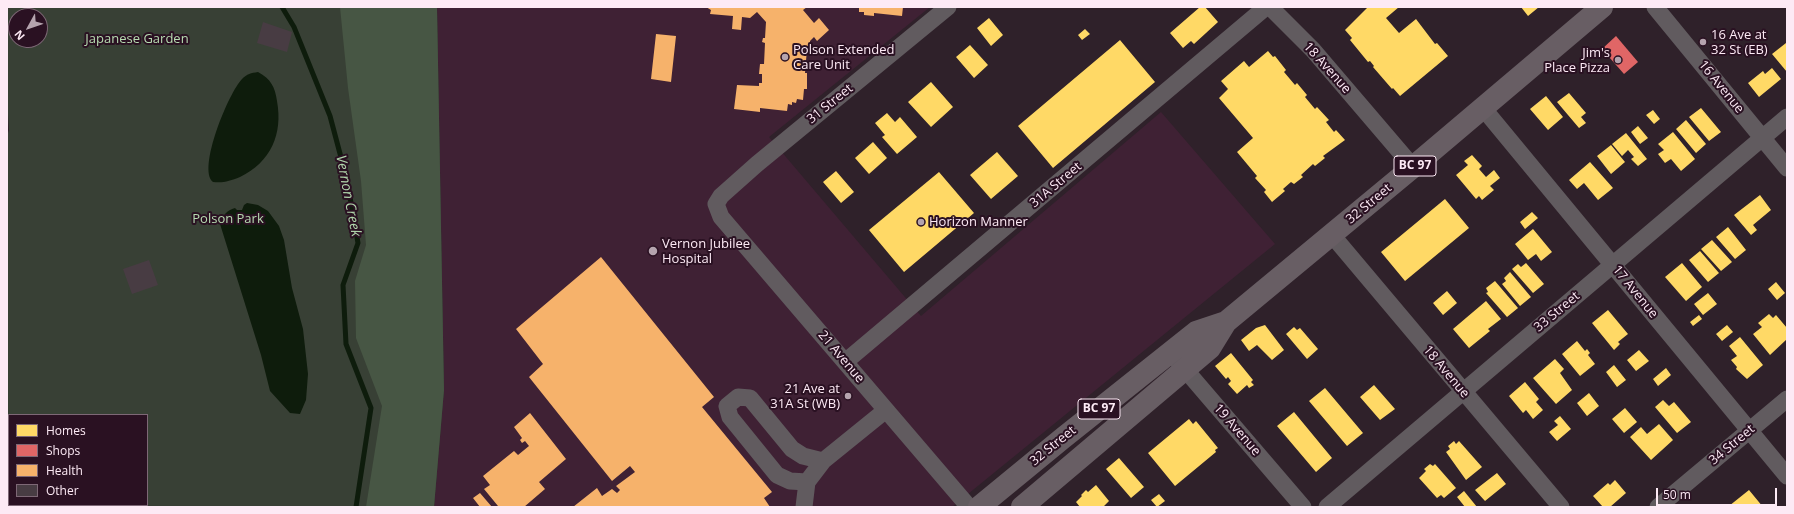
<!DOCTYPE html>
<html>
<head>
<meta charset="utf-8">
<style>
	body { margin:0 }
	#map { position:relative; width:1794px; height:514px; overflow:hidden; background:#2f212a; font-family:"Open Sans",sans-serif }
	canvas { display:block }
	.frame { position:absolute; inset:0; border:8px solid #fdeaf5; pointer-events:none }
	.legend { position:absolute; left:8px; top:414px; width:140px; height:92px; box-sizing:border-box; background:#2a1122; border:1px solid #7e6876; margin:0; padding:5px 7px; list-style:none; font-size:12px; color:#fdeaf5 }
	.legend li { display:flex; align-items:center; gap:8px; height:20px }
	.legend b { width:20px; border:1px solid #7e6876 }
	.north { position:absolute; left:8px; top:8px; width:40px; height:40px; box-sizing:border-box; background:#2a1122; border:1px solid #7e6876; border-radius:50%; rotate:230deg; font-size:11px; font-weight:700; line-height:16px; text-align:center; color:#fdeaf5 }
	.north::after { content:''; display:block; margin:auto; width:14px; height:18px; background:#b5a4ae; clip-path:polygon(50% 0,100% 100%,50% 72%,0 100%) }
	.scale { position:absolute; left:1656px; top:488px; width:121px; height:18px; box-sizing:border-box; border:2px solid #fdeaf5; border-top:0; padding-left:5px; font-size:12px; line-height:14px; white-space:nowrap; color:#fdeaf5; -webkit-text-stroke:3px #2a1122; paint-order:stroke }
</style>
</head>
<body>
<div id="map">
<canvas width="1794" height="514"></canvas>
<div class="frame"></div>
<ul class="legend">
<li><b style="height:11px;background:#ffd966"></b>Homes</li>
<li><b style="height:11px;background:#e06666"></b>Shops</li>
<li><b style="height:11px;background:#f6b26b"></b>Health</li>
<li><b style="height:11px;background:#483c43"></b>Other</li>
</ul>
<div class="north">N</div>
<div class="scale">50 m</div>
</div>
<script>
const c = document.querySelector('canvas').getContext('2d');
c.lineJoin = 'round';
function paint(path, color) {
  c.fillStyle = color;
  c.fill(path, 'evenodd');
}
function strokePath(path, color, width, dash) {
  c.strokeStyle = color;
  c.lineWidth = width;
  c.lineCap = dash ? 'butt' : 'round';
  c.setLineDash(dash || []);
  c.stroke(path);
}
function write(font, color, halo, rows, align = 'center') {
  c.font = font + ' "Open Sans",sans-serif';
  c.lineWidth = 4;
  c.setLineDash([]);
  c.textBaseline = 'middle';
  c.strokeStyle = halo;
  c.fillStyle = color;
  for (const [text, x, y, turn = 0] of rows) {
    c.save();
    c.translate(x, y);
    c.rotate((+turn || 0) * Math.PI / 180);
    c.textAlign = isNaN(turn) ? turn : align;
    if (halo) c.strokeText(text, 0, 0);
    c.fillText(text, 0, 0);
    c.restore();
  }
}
paint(new Path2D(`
	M437 7H930L769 137 921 316 1161 112 1275 244 952 507H434L444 390Z`), '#3f2134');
paint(new Path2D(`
	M7 7H437L444 390 434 507H7V136L9 130 7 99ZM16 16H40V40H16ZM9 415H147V505H9Z`), '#384035');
paint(new Path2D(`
	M340 7H437L444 390 434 507H366L382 406 356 338 355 281 366 245 361 181 348 88Z`), '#475644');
paint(new Path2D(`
	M258 72C271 79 275 87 277 101 283 134 271 162 240 177 230 181 224 183 213 182 197 169 229 92 242 79 247 74 251 73 258 72Z
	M247 203 258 205 268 211 279 226 284 240 292 288 303 329 308 374 306 400 300 414 290 413 270 391 261 355 220 224C222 216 227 210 235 208L237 210H242L244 205Z`), '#0e1c0c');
paint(new Path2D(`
	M1200 7H1205L1218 22 1194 44 1191 41 1183 48 1170 33Z
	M1368 7H1399L1386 18 1399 33 1416 19 1435 44 1437 43 1448 56 1400 96 1393 88 1392 89 1373 67 1374 66 1370 61 1368 62 1350 40 1352 38 1345 30Z
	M1521 7H1539L1528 16Z
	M989 18 1003 35 991 46 977 28Z
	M1085 29 1090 34 1082 40 1078 35Z
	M1120 40 1155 82 1053 168 1018 126Z
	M1786 43 1787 44V72L1772 54Z
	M970 45 988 65 974 78 956 57Z
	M1268 51 1273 57 1275 56 1286 70 1284 72 1295 85 1297 83 1307 95 1305 97 1315 109 1317 107 1329 120 1326 122 1334 132 1336 130 1345 140 1323 156 1325 158 1315 166 1313 164 1301 175 1303 177 1294 184 1291 182 1283 189 1285 191 1272 202 1264 192 1266 190 1255 178 1257 176 1237 152 1253 138 1219 98 1228 89 1221 81 1244 61 1249 67Z
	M1772 68 1781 79 1759 97 1748 83 1763 71 1765 74Z
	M931 82 953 107 931 127 908 102Z
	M1569 93 1586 113 1581 117 1586 123 1579 128 1557 102Z
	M1546 96 1563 117 1548 130 1530 109Z
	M1701 108 1721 132 1709 141 1689 117Z
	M1653 110 1660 119 1654 124 1646 115Z
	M887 113 895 122 900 117 917 137 897 154 882 137 885 135 875 123Z
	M1686 120 1706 144 1696 153 1676 129Z
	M1638 126 1648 138 1640 144 1631 132Z
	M1673 132 1695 159 1681 171 1671 159 1665 163 1658 154 1664 150 1658 144Z
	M1626 133 1647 159 1638 166 1631 159 1634 157 1628 150 1622 156 1612 144Z
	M873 142 887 158 869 174 855 158Z
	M1611 145 1625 162 1611 174 1597 156Z
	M997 152 1018 176 991 199 970 175Z
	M1472 155 1482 166 1479 169 1486 177 1494 170 1500 178 1490 186 1494 190 1482 200 1479 196 1476 199 1456 175 1468 165 1464 161Z
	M1590 162 1613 188 1598 200 1584 183 1577 189 1569 180Z
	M836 171 854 192 841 203 823 182Z
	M939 172 974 213 904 272 869 230Z
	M1760 195 1771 210 1753 225 1757 230 1751 235 1734 215Z
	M1445 199 1469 228 1405 281 1381 252Z
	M1532 212 1538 218 1525 229 1520 222Z
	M1728 227 1746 250 1735 259 1716 237Z
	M1533 229 1552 252 1541 261 1536 254 1528 260 1515 244Z
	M1712 240 1732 262 1721 271 1701 249Z
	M1700 251 1719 273 1708 282 1689 260Z
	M1526 263 1544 284 1533 293 1512 269 1518 264 1521 267Z
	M1682 263 1702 287 1686 301 1665 277Z
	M1510 272 1531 297 1520 306 1502 284 1506 281 1504 278Z
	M1495 281 1518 308 1507 317 1486 293 1488 292 1486 288Z
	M1776 282 1785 293 1777 300 1768 289Z
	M1447 291 1457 303 1443 315 1433 303Z
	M1708 293 1717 304 1703 315 1694 304Z
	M1486 301 1501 319 1488 329 1490 331 1469 348 1453 329Z
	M1608 310 1628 334 1618 342 1620 344 1614 350 1592 323Z
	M1769 314 1773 318 1776 315 1787 328V339L1770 355 1753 334 1762 327 1758 323Z
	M1699 315 1702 319 1693 326 1690 322Z
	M1265 325 1284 350 1272 360 1257 345 1249 351 1241 340 1256 328Z
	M1727 325 1733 332 1722 341 1716 334Z
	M1294 327 1297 330 1300 328 1318 349 1307 359 1286 334Z
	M1740 337 1763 365 1747 379 1736 369 1737 367 1731 360 1737 356 1729 346Z
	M1577 341 1585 351 1587 349 1590 353 1588 355 1595 364 1580 376 1562 354Z
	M1639 350 1649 361 1636 371 1627 360Z
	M1231 353 1253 380 1251 382 1254 385 1249 388 1247 385 1237 394 1228 384 1231 381 1228 377 1226 379 1215 366Z
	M1555 359 1564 369 1560 373 1572 390 1556 404 1533 378Z
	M1614 365 1626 380 1617 387 1606 372Z
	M1666 368 1671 375 1658 386 1653 379Z
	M1525 382 1539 399 1536 402 1543 410 1533 419 1526 410 1523 413 1509 396Z
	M1374 385 1395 409 1380 420 1360 397Z
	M1325 388 1363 433 1347 446 1309 401Z
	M1589 393 1599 406 1587 416 1577 403Z
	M1663 400 1669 406 1674 402 1691 422 1677 433 1655 407Z
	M1625 408 1637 422 1624 433 1612 419Z
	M1294 412 1332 458 1316 472 1277 426Z
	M1560 416 1571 429 1557 441 1549 432 1558 425 1554 421Z
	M1189 419 1193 424 1196 421 1218 448 1215 450 1216 452 1175 486 1148 453Z
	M1659 424 1673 440 1651 460 1630 437 1641 427 1647 434Z
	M1454 441 1456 444 1459 441 1482 467 1466 480 1446 452 1450 449 1448 446Z
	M1119 458 1144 487 1131 498 1106 469Z
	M1430 464 1433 466 1435 464 1456 488 1444 498 1441 495 1437 498 1419 478 1426 471 1424 469Z
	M1497 473 1506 484 1485 501 1475 490Z
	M1615 480 1626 493 1610 507H1603L1593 496 1608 483 1610 485Z
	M1096 485 1109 501 1103 507H1080L1076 502 1082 496 1081 495 1086 490 1088 492Z
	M1749 490 1763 507H1730L1729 506Z
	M1464 491 1477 507H1465L1457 497Z
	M1159 494 1165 501 1157 507 1151 500Z`), '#ffd966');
paint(new Path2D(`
	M1616 36 1638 62 1624 74 1602 49Z`), '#e06666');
paint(new Path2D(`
	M706 7H807L803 10 814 23 819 18 829 30 817 41 814 37 810 41V49H807L805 73H807V89H804L803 100 797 99 796 103 792 102V105L788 104 787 111 760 108V112L734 109 737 85 759 86V83H762V74H759L760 64H764L765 43 762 42 763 38H765L766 22 757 12 750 18 742 17 741 30 732 29 733 16 710 14 711 10Z
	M859 7H903L902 16 874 13V16L864 15V12H859Z
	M656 34 676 36 671 82 651 79Z
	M601 257 714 397 702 407 772 492 764 498 770 507H573L597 488 602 496 612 489 617 493 620 490 616 486 635 472 630 466 612 481 529 377 543 364 516 329Z
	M530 413 566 459 539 482 545 489 524 507H497L498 506 484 489 490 485 483 476 514 451 518 455 529 446 525 441 522 443 520 440 522 438 514 427Z
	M480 493 492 507H480L473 498Z`), '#f6b26b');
strokePath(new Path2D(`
	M282 7 294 27 330 116 347 180 358 243 343 285 346 344 371 408 356 507`), '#0e1c0c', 5);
paint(new Path2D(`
	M263 22 292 32 287 52 257 43Z
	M149 260 158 285 132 294 123 269Z`), '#483c43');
strokePath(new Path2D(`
	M948 7 757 164 721 196 716 204 721 217 969 507
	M1270 7 1313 50 1413 167
	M1655 7 1787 168
	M1483 108 1787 476
	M1332 235 1561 507
	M1177 360 1303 507
	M845 362 1266 7
	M807 482 790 481 777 475 730 417 727 406 738 397 750 398 792 449 803 456 823 461
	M804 507 807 482 823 461 886 410
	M1327 507 1787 117
	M1658 507 1787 399`), '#615b5f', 17);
strokePath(new Path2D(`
	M979 507 1063 438 1196 332 1226 322
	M1022 507 1210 348 1226 322 1413 167 1602 7`), '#685e64', 22);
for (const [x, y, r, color] of [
	[1703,42,4,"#b5a4ae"],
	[785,57,4,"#b5a4ae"],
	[1618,60,4,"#b5a4ae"],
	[921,222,4,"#b5a4ae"],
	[653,251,5,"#b5a4ae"],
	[848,396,4,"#b5a4ae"]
]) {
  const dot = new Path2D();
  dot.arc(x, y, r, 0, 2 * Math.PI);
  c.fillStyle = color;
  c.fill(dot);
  strokePath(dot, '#2a1122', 1.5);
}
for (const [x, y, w] of [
	[1415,166,42],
	[1099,409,42]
]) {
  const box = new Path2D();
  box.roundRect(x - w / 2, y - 10, w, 20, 3);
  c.fillStyle = '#2a1122';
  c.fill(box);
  strokePath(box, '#fdeaf5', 1);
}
write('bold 12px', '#fdeaf5', null, [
	["BC 97",1415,166],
	["BC 97",1099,409]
]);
write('13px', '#fdeaf5', '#2a1122', [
	["16 Ave at",1711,35],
	["32 St (EB)",1711,50],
	["Polson Extended",793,50],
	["Care Unit",793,65],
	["Jim's",1610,53,"right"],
	["Place Pizza",1610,68,"right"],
	["Horizon Manner",929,222],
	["Vernon Jubilee",662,244],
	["Hospital",662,259],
	["21 Ave at",840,389,"right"],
	["31A St (WB)",840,404,"right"]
], 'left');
write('13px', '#b7dcb1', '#2a1122', [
	["Japanese Garden",137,39],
	["Polson Park",228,219]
]);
write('13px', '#fdeaf5', '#2a1122', [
	["18 Avenue",1327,68,48],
	["16 Avenue",1721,87,51],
	["31 Street",830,104,-39],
	["31A Street",1056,185,-40],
	["32 Street",1369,204,-40],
	["17 Avenue",1635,292,51],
	["33 Street",1557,312,-40],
	["21 Avenue",841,357,50],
	["18 Avenue",1446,372,50],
	["19 Avenue",1237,430,49],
	["34 Street",1732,445,-40],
	["32 Street",1053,446,-39]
]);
write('italic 14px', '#afd4aa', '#2a1122', [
	["Vernon Creek",348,196,79]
]);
</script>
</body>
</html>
